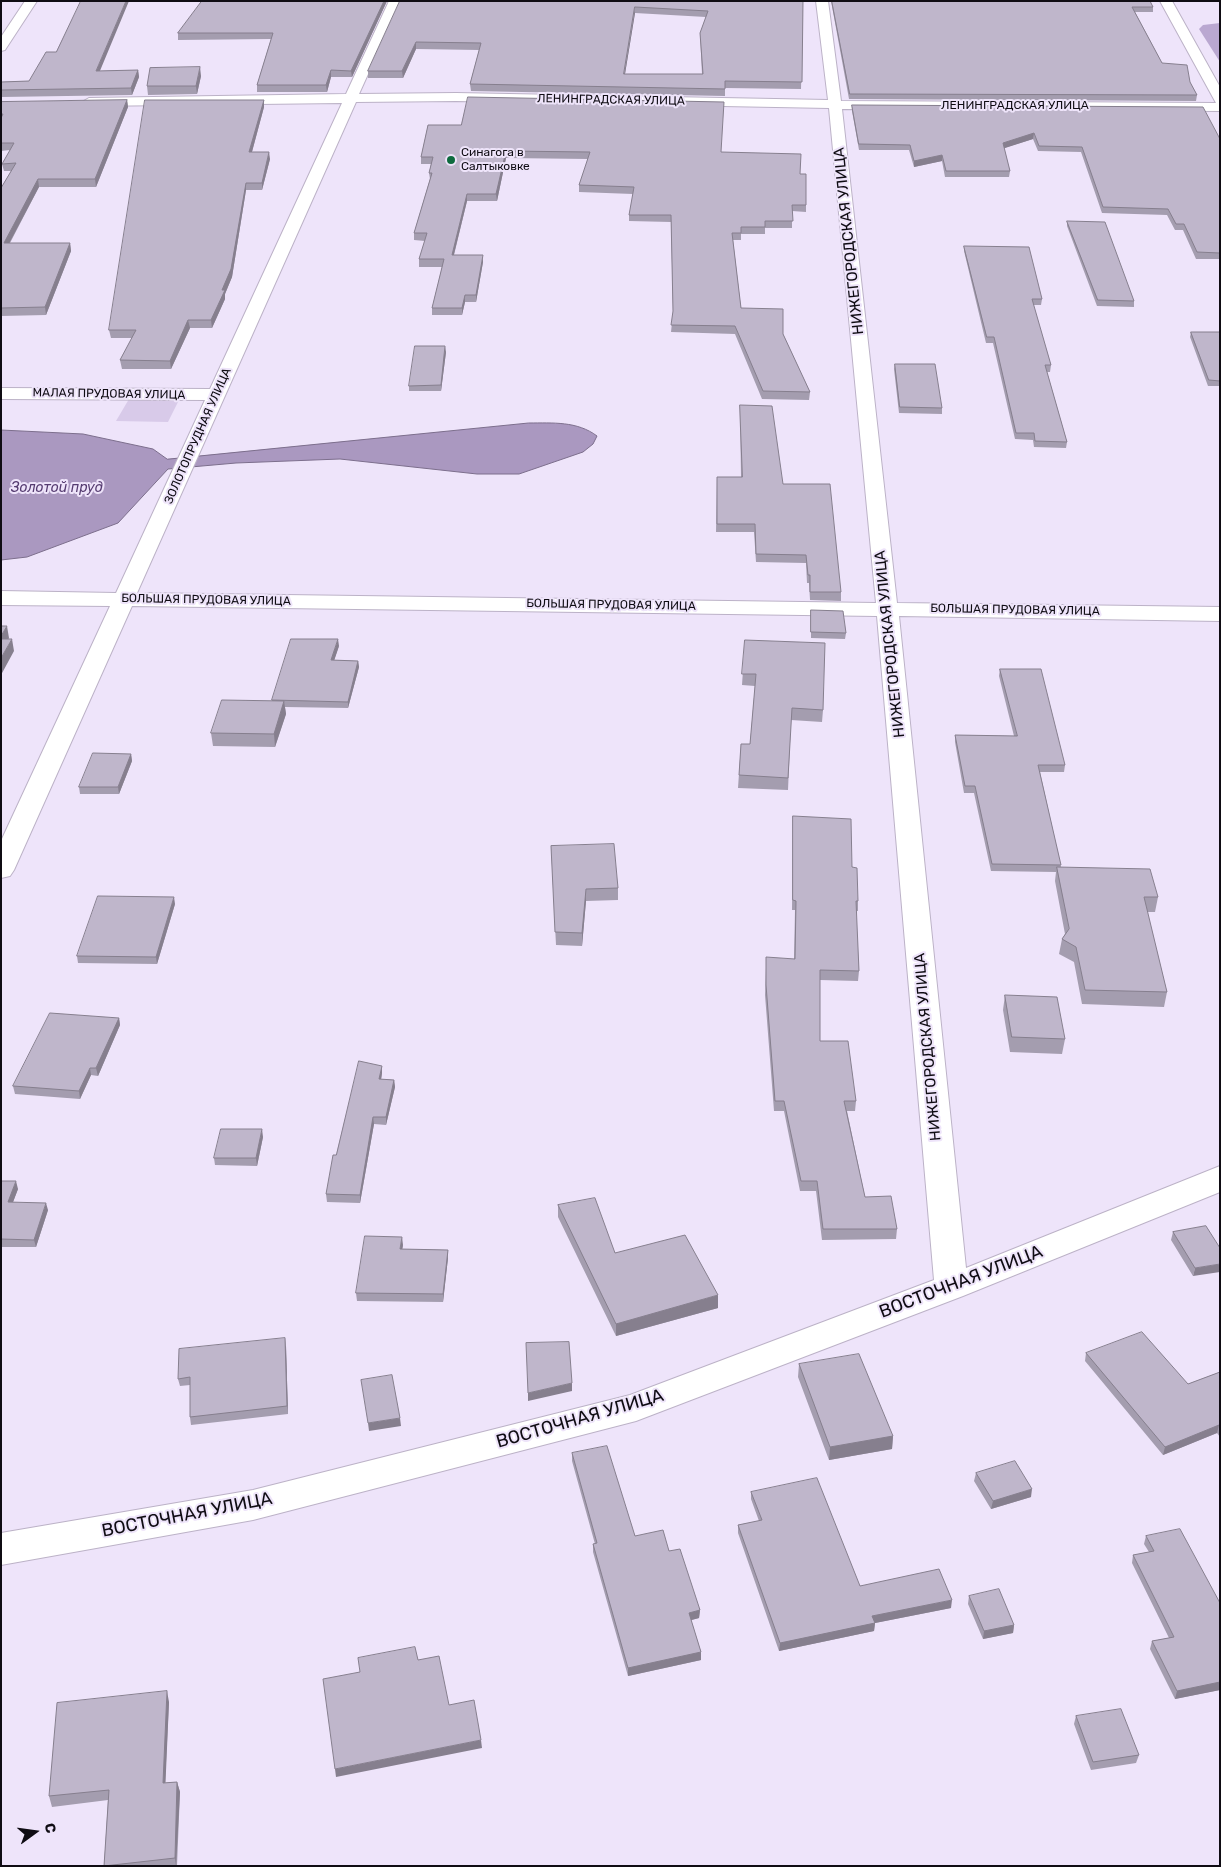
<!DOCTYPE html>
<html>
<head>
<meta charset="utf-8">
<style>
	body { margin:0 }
	#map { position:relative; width:1221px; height:1867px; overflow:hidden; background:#eee4fa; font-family:Rubik,sans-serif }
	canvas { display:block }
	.frame { position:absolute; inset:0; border:2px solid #0f0c13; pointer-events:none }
	.north { position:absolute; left:10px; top:1807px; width:50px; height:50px; -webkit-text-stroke:4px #eee4fa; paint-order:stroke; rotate:76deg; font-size:14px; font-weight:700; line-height:20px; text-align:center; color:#0f0c13 }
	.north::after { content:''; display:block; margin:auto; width:18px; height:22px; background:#0f0c13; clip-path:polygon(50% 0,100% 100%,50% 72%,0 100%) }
</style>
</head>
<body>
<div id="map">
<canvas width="1221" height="1867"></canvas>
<div class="frame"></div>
<div class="north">С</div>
</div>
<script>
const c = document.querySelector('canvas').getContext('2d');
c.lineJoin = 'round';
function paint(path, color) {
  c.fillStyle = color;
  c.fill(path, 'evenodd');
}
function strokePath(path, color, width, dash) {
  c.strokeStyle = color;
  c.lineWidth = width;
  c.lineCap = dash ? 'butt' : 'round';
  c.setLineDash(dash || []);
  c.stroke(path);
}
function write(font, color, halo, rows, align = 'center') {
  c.font = font + ' Rubik,sans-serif';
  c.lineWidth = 4;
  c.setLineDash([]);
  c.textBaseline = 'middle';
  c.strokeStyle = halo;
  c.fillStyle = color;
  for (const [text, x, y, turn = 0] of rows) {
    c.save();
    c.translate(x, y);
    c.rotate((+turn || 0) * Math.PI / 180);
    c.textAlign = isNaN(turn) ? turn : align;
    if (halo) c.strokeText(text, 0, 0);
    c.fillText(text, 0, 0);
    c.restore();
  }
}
paint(new Path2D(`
	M129 399 179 400 168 422 116 421Z`), '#d8cae9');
paint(new Path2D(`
	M1220 23V62L1199 29 1203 25Z`), '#baa8d1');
const water = new Path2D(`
	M529 423C553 423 577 421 597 436L593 444 583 452 519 474H477L340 459 236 463 168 469 118 523 27 557 1 560V430L83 434 153 449 167 459Z`);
paint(water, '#aa98c0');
strokePath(water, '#7c6e8c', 1);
const minor = new Path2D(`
	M25 1H37L5 50 1 51V37Z
	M389 1H401L359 94 456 93 828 100 816 1H828L841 101 1216 103 1160 1H1172L1220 87V111L842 109 897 603 1220 607V621L899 616 966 1268 1220 1166V1192L963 1296 636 1421 253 1520 1 1565V1533L253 1490 630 1395 934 1280 877 616 132 606 14 870 10 876 1 878V841L110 606 1 605V591L116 593 205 400 1 399V388L210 389 342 103 89 106 82 102 89 98 346 94ZM456 101 829 108 876 603 137 593 356 102Z`);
strokePath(minor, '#bcb2c7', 2);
paint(minor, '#fff');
paint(new Path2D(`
	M202 1H387L352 77H331L327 92H257V85L271 39 178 40V33Z
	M400 1H803L801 89 725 88V96L471 91 470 84 479 50 416 49 403 78H368V71ZM635 13 706 17 700 33 702 74H625Z
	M831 1H1150L1153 7V12H1135L1162 63 1190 82 1197 95 1196 101 849 99Z
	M138 70 139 77 132 95 1 97V82L29 81 100 71Z
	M201 76 197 94 148 95 147 86Z
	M127 100 128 107 96 187H39L10 243H70L71 251 46 315 1 316V188L11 171H4L2 164 10 150 1 151V102Z
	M264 100V107L252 152 270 159 262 190H246L232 277 225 294V299L212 328H190L171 369H122L120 360 132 338H111L109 330Z
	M852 105 1220 139V262L1219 259H1196L1183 230H1175L1167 215 1102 213 1081 152 1038 151 1033 139 1004 148 1010 171 1009 177H945L942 161 914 167 909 150H859L852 111Z
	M428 125 721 152 800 174H806V212L792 211V228H765V234H741V240H733L741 308 783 334 810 392 809 400 762 399 735 334 671 332 673 313 671 222 629 221V215L633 194 579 192V185L588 159 506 158 497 201H467L454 255 483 262 476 302H465L462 315H432V308L442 267H419V259L425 241 414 240V233L430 179 429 173 431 164H421V157Z
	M1067 221 1134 301V307L1097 306 1067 226Z
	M964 246 1042 299 1041 305H1033L1051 365 1050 372H1047L1067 442 1066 448 1034 447 1033 440 1015 439 993 343H986L964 251Z
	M1191 332H1220V386H1208L1190 337Z
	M446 352 441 391H409V386Z
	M895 364 942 408V414L899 413 894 369Z
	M740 405 841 592V601L810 600 809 583H807L806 563 756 562 754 532H716L717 477H741Z
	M811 610 846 633 845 639 811 638Z
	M745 640 823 710 822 722 791 720 788 790 738 788 741 744H750L755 686 742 685Z
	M339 646 334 660 358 661 359 667 348 708 285 707 286 714 275 747 213 746 211 733 272 701V700Z
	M1000 669 1065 765 1064 772H1040L1061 867 1158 897 1155 912H1147L1167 992 1164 1007 1082 1004 1074 962 1059 954 1062 939 1065 934 1055 881 1056 872 991 871 974 793H964L955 742V735L1014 736 999 676Z
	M131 754 132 761 119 794H80L79 787Z
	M793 816 852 867 858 901V911H856L859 971 858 981 820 980V1041L856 1101 855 1111H847L865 1197 897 1229 896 1239 822 1240 816 1191H800L784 1111H774L765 995 766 967 794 959 795 910H792Z
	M551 846 618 888V900L586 901 582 946 556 945Z
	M175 904 157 964 78 963 77 956Z
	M1005 995 1065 1039 1062 1054 1010 1052 1003 1010Z
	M119 1018 120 1025 98 1076 91 1075 80 1099 15 1094 13 1086Z
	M382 1066V1073L381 1079 394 1080 395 1087 386 1125 374 1124 360 1203 327 1202 326 1194 336 1155Z
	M263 1137 257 1166 215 1165 214 1158Z
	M1 1181 18 1189 13 1202 48 1210 36 1247H1Z
	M558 1205 615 1253 718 1308 616 1336 558 1217Z
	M1206 1226 1193 1276 1171 1240 1173 1232Z
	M403 1245 402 1249 448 1250V1258L443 1302 357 1301 356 1293Z
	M286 1346 288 1414 191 1425 190 1417V1385L180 1386 178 1379Z
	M1086 1353 1188 1384 1220 1372V1437L1217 1433 1163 1455 1085 1361Z
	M799 1364 893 1436 892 1449 829 1460 798 1377Z
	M572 1453 635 1536 669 1551 700 1610 699 1618 691 1620 701 1652V1660L628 1676 593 1552V1544H595L572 1461Z
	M976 1473 1031 1497 991 1509 974 1481Z
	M751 1492 860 1586 951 1608 875 1623 874 1631 779 1651 738 1533V1525L759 1521 751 1499Z
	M1146 1536 1220 1603V1690L1175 1699 1150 1649 1152 1641 1169 1638 1132 1563 1133 1555 1149 1552 1144 1544Z
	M969 1596 1014 1625 1013 1633 983 1639 968 1604Z
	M169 1702 165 1783 177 1782 180 1792 177 1866H104L108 1800 52 1807 49 1796Z
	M1076 1716 1139 1755 1136 1763 1091 1770 1074 1724Z`), '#a49daf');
paint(new Path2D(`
	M126 1H129L97 78 96 71Z
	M384 1H387L352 77 351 71Z
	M635 7V13L624 80V74Z
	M416 42V49L403 78 402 71Z
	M200 67 201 76 197 94 196 86Z
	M138 70 139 77 132 95 131 88Z
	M331 70V77L327 92 326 85Z
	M127 100 128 107 96 187 95 179Z
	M264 100V107L250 159 249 152Z
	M1034 133 1033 139 1002 149 1003 143Z
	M506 151V158L497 201 496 194Z
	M269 152 270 159 262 190V183Z
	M942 155V161L914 167V161Z
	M38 179 39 187 5 251 4 243Z
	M246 183V190L232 277 225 294V299L212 328 211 320 222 290Z
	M467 194V201L452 262V255Z
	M70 243 71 251 46 315 45 307Z
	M483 255V262L476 302V295Z
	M465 295V302L462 315V308Z
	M188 320 190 328 171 369 170 361Z
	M445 346 446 352 441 391V385Z
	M7 626 9 638 2 651 1 646V636Z
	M12 639 14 651 1 675V658Z
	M338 639 339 646 332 667 331 660Z
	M358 661 359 667 348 708V702Z
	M284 701 286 714 275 747 274 734Z
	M131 754 132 761 119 794 118 787Z
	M586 889V901L582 946V933Z
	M174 897 175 904 157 964 156 957Z
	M119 1018 120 1025 98 1076 96 1068Z
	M382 1066V1073L380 1087 379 1079Z
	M90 1068 91 1075 80 1099 79 1091Z
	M394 1080 395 1087 386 1125V1117Z
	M373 1117 374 1124 360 1203V1195Z
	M262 1129 263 1137 257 1166 256 1158Z
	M16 1181 18 1189 10 1210 8 1202Z
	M46 1203 48 1210 36 1247 34 1240Z
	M402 1237 403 1245 401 1257 400 1249Z
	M448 1250V1258L443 1302V1294Z
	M1220 1264V1272L1193 1276 1195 1268Z
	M718 1295V1308L616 1336V1324Z
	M285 1338 286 1346 288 1414 287 1406Z
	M572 1383V1391L528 1401V1393Z
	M400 1418 401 1426 369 1431 368 1423Z
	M1219 1425 1217 1433 1163 1455 1165 1447Z
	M893 1436 892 1449 829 1460 830 1447Z
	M1032 1489 1031 1497 991 1509 993 1501Z
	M952 1600 951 1608 875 1623 874 1631 779 1651 780 1643 872 1616Z
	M700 1610 699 1618 688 1621 689 1613Z
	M1014 1625 1013 1633 983 1639 984 1631Z
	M701 1652V1660L628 1676V1668Z
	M1220 1682V1690L1175 1699 1177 1691Z
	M167 1691 169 1702 165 1794 163 1783Z
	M481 1740 482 1748 336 1777 335 1769Z
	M177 1782 180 1792 176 1866 175 1858Z`), '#867f8e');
const building = new Path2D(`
	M81 1H126L96 71 138 70 131 88 1 90V82L29 81 46 52H56Z
	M202 1H384L351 71 331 70 326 85H257L273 33H178Z
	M400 1H803L802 82 725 81V89L470 84 481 43 416 42 402 71H368ZM635 7 708 11 700 33 703 74H624Z
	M832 1H1150L1153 7H1132L1162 63 1187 65 1190 82 1197 95 850 94Z
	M200 67 196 86H147L150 68Z
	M468 97 724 102 721 152 801 154 800 174H806V205H792L793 221H765V227H741V233H732L741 308 783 309V334L810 392 763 391 735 326 671 325 673 311 671 215H629L634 187 579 185 590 152 506 151 496 194H467L452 255H483L476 295H465L462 308H432L444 259H419L427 233H414L432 173H429L433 157H421L428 125H461Z
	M127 100 95 179H38L4 243H70L45 307 1 308V188L16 163 2 164 14 143H1V118L3 114H1V102Z
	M145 100H264L249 152H269L262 183H246L231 269 222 290H225L211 320H188L170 361 120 360 136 330H109Z
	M852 105 1203 107 1220 139V253L1197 252 1184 224H1176L1168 209 1103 207 1082 147 1039 146 1034 133 1003 143 1010 171H946L942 155 914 161 910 145 859 144Z
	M1067 221 1105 222 1134 301 1098 300Z
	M964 246 1029 247 1042 299H1032L1051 365H1045L1067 442 1035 441 1034 433H1016L994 337H987Z
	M1191 332H1220V381L1209 380Z
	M415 346H445L441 385 409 386Z
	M895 364H935L942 408 900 407Z
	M740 405 772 406 783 484H830L841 592H810V575H808L806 555 756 554 755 524H717V477H742Z
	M811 610 843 611 846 633 811 632Z
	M1 626H7L1 636Z
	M1 639H12L1 658Z
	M291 639H338L331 660 358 661 348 702 272 700Z
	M745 640 825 643 823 710 792 708 788 778 739 775 741 744H750L756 674H742Z
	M1000 669H1041L1065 765H1038L1061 865 992 864 975 786H965L955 735 1017 736Z
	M222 700 284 701 274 734 211 733Z
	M93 753 131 754 118 787H79Z
	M793 816 851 819 852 867 857 868 858 901H856L859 971 820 970V1041H848L856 1101H844L865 1197 891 1196 897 1229H823L817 1181H801L784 1101H775L766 985V957L795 959 796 901 793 900Z
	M614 844 618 888 586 889 582 933 555 932 551 846Z
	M1057 867 1150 869 1158 897H1144L1167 992 1085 990 1076 947 1062 939 1069 929Z
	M98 896 174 897 156 957 77 956Z
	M1005 995 1057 997 1065 1039 1012 1037Z
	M50 1013 119 1018 96 1068H90L79 1091 13 1086Z
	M359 1061 382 1066 379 1079 394 1080 386 1117H373L360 1195 326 1194 333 1155H336Z
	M221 1129H262L256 1158H214Z
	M1 1181H16L8 1202 46 1203 34 1240 1 1239Z
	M595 1198 615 1253 685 1235 718 1295 616 1324 558 1205Z
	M1206 1226 1220 1248V1264L1195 1268 1173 1232Z
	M365 1236 402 1237 400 1249 448 1250 443 1294 356 1293Z
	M1142 1332 1188 1384 1220 1372V1427L1219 1425 1165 1447 1086 1353Z
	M285 1338 287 1406 190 1417V1377L178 1379 179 1349Z
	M569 1342 572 1383 528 1393 526 1343Z
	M859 1354 893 1436 830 1447 799 1364Z
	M392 1375 400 1418 368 1423 361 1380Z
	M607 1446 635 1536 663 1530 669 1551 680 1549 700 1610 689 1613 701 1652 628 1668 593 1544 597 1543 572 1453Z
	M1015 1461 1032 1489 993 1501 976 1473Z
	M817 1478 860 1586 939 1569 952 1600 872 1616 875 1623 780 1643 738 1525 762 1520 751 1492Z
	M1180 1529 1220 1603V1682L1177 1691 1152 1641 1174 1637 1133 1555 1154 1551 1146 1536Z
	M999 1589 1014 1625 984 1631 969 1596Z
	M415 1647 418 1660 439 1656 449 1705 474 1700 481 1740 335 1769 323 1679 360 1672 358 1658Z
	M167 1691 163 1783 177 1782 175 1858 104 1866 109 1790 49 1796 57 1703Z
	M1121 1709 1139 1755 1093 1762 1076 1716Z`);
paint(building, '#bfb6cb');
strokePath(building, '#867f8e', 1);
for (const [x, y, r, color] of [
	[451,160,5,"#0e6b3e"]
]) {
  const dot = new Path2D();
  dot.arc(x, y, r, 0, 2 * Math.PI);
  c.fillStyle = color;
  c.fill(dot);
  strokePath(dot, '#eee4fa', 2);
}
write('12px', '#0f0c13', '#eee4fa', [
	["ЛЕНИНГРАДСКАЯ УЛИЦА",611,100,1],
	["ЛЕНИНГРАДСКАЯ УЛИЦА",1015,106],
	["МАЛАЯ ПРУДОВАЯ УЛИЦА",109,394,1],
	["ЗОЛОТОПРУДНАЯ УЛИЦА",198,436,-66],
	["БОЛЬШАЯ ПРУДОВАЯ УЛИЦА",206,600,1],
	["БОЛЬШАЯ ПРУДОВАЯ УЛИЦА",611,605,1],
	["БОЛЬШАЯ ПРУДОВАЯ УЛИЦА",1015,610,1]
]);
write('12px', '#0f0c13', '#eee4fa', [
	["Синагога в",461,153],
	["Салтыковке",461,167]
], 'left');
write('italic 14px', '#553b70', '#eee4fa', [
	["Золотой пруд",57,488]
]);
write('15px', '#0f0c13', '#eee4fa', [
	["НИЖЕГОРОДСКАЯ УЛИЦА",849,241,-96],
	["НИЖЕГОРОДСКАЯ УЛИЦА",890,644,-96],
	["НИЖЕГОРОДСКАЯ УЛИЦА",928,1047,-95]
]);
write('18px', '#0f0c13', '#eee4fa', [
	["ВОСТОЧНАЯ УЛИЦА",961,1282,-21],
	["ВОСТОЧНАЯ УЛИЦА",580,1419,-16],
	["ВОСТОЧНАЯ УЛИЦА",187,1515,-11]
]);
</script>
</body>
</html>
